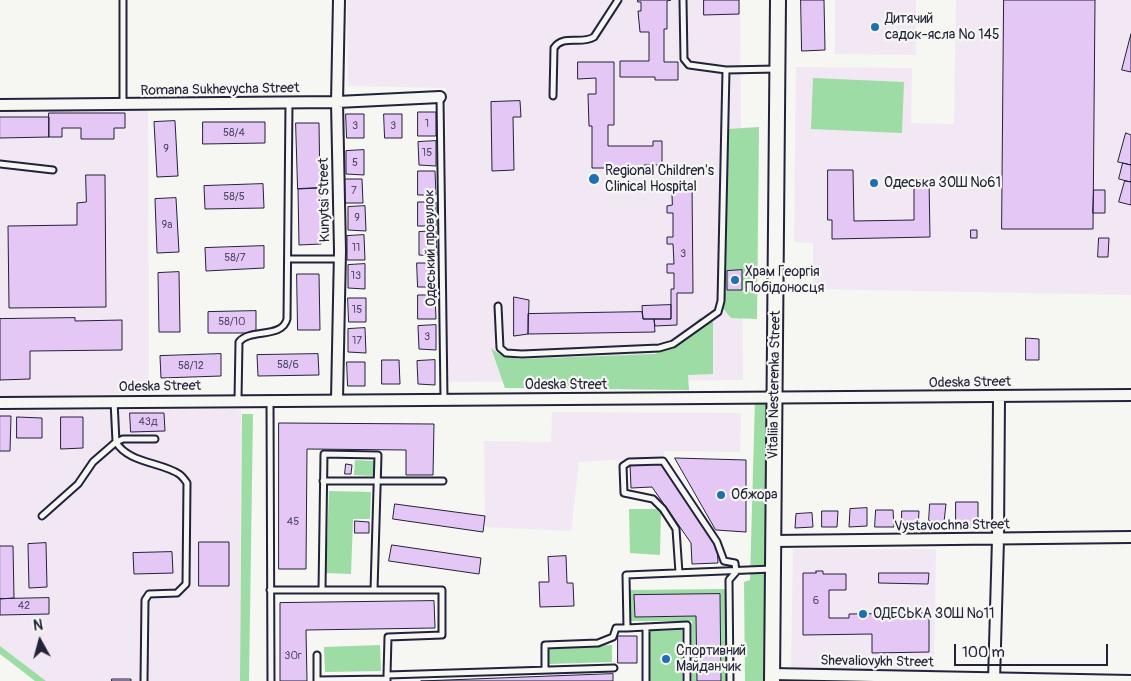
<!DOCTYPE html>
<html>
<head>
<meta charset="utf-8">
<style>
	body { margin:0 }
	#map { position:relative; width:1131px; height:681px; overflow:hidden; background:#f6f6f2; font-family:Pangolin,sans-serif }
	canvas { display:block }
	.north { position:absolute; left:15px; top:616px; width:50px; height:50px; -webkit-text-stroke:4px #f6f6f2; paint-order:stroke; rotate:353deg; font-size:14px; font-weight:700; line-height:20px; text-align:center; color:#22223b }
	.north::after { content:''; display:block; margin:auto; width:18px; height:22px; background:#22223b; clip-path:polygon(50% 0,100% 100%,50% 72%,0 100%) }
	.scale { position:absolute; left:954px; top:644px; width:154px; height:22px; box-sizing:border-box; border:2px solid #22223b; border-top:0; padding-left:6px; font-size:15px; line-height:18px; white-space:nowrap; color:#22223b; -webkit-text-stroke:4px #f6f6f2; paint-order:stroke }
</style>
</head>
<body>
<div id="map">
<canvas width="1131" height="681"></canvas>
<div class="north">N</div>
<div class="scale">100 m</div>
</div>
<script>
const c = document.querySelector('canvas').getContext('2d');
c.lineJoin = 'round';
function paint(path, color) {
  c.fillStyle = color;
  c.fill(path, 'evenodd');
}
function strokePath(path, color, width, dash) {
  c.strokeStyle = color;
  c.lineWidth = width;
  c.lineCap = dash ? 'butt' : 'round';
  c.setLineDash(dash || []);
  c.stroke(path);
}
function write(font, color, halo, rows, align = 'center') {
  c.font = font + ' Pangolin,sans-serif';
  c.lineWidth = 4.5;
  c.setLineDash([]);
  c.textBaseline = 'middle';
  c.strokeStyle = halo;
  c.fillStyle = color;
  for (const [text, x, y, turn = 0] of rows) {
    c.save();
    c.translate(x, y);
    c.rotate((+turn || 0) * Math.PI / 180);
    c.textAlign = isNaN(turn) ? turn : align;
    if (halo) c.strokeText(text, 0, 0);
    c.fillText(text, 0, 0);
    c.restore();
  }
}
paint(new Path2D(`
	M347 0H740L743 380 445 382 446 88 348 86Z
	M835 0H916V55L835 54Z
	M956 0H1131V295L813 289V243L794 242 796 67 912 68 911 123 954 124Z
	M148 106 149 393 0 398V107Z
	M241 409 240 681H46L0 646V411Z
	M552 412 741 413 740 452 664 451V457L579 462 571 531 485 527 484 441 551 442Z
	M793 549H936L934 671 791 668Z`), '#f1e8f3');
paint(new Path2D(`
	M813 78 904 82 902 133 811 129Z
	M759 127 757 319 731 318 717 301 728 129Z
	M700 318 704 321H713V374L688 375 689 390 505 388 491 348 499 354 519 359 655 354 667 349Z
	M755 399 766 402 764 681H745L744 582 750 580Z
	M242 414H253L249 681H240Z
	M355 460 374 461V476L354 475Z
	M329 491 371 492 370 519H353L351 574 326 573Z
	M629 509H661L660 555 630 553Z
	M726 589V681H721L720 594 634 595 635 617 696 616 697 681H692V621H630V590Z
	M682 630V681H650V631Z
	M380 645 381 671 325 672 324 647Z
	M612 645V662L549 664 548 647Z
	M0 646 46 681H35L0 654Z`), '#9ddca5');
const building = new Path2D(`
	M638 0H671L667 1V29H664V62H678V80H655V77H620V61H649V32H640L638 11H641V2H638Z
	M704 0H739V14L704 15Z
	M801 0H824L825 50 802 51Z
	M1004 0H1095L1093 229H1002Z
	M1131 34V72L1122 70Z
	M578 62H614V125H608V146H653V141H662V165H644V168H592V126H589L588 94H596V78L578 79Z
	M520 101 521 117H513L514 170 492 171 491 102Z
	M418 112H436V136H418Z
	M49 113H125V128H114V139H81V128H62V137H49Z
	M346 114H364V138H347Z
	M384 114H402V138H385Z
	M0 117H49V137L0 138Z
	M175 121 178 176 157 177 154 122Z
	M203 122H265V143L203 144Z
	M296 123H319L320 188 298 189Z
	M1126 133 1131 135V165L1118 162Z
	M436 141V166L419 165 418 142Z
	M364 150V175L346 174V151Z
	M1123 163 1131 165V182L1119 179Z
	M828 170H853L854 221 914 220V180H929L930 237 832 239V220H828Z
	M418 171H435L436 195H418Z
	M86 175H105L106 307 9 308 8 226 77 225V203L86 202Z
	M345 179H362L363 203H345Z
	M1125 181 1131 182V205L1119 202Z
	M263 184 264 208 205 209 204 186Z
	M672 184H692L693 293H677V325L655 326 654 319H671V289H674V273H667V264H674L673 244H667V237H673V213H667V206L672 205Z
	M320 188 321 244 299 245 298 189Z
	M1094 190H1105V213H1093Z
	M176 198 179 252 157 253 155 199Z
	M418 202H436V226H418Z
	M365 206 366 231 348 230V207Z
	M971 230H977V238H971Z
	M436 231 437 256 419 255V232Z
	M364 235 365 260H347V236Z
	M1099 238H1109L1108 257H1098Z
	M264 246V268L206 271 205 248Z
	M417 263H435V287H418Z
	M365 264V289L348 288V265Z
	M742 270V290H727V271Z
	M179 272 180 332H159L158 273Z
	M297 274H319L320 330H298Z
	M418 295H435L436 319H418Z
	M514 297 529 300 528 334 514 336Z
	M348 298H366V322H349Z
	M671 305V319H643L642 306Z
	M256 311V333H208V312Z
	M642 312 643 319H654L655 332 528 334V314Z
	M75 318V321L122 320V350L30 351V379L0 380V319Z
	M436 325V350L419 349 418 326Z
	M365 328 366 353 348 352V329Z
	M1026 338 1039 339V360H1026Z
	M221 354V376L161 378 160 356Z
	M318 354 319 375 258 376 257 355Z
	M382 360H399L400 384H382Z
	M435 360V385L418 384 417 361Z
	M347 362H365V386H348Z
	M130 413H164L165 431 131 432Z
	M0 416H11L10 451H0Z
	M17 417 42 418V438H17Z
	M61 417H83V448L61 449Z
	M279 423 434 424 433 475H406V450L307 449 306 569H279Z
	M675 458 746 460V532L716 530Z
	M663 462 717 542 718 563 692 564 691 543 652 487 631 488 630 463Z
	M346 464 352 465 351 474H345Z
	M956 502H978V527L956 528Z
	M395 504 485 516 483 532 393 519Z
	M930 504H946L944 522 929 521Z
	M867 508V526L849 527 850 509Z
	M876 510H893L894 527H875Z
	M822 511H838L837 527H822Z
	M902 511H919L918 529 902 530Z
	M812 513 813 527 795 528 796 514Z
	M355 521 369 522V533H355Z
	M199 542H229V586H199Z
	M46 543 47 587 29 588 28 544Z
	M392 545 481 558 479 574 389 561Z
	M0 546H13L14 598 0 599Z
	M172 552 173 573 134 574 133 553Z
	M566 556 567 583H573L574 606 540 607 539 582H549L548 557Z
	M816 571H823V574H846V590H829V618H849V614L929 613V652L872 653V634L803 635V573H816Z
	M879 573H929L928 584 879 583Z
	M720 594 721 681H697L696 616 635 617 634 595Z
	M49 598V614L0 615V599Z
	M434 601 435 628 306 630 307 681H280V603Z
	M618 636H637V663H618Z
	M613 674V681H421Z
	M112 679H131V681H112Z`);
paint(building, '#e5c7f5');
strokePath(building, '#22223b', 1);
const service = new Path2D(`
	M123 0V104
	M683 0 684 59 689 65 726 70 777 69
	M553 96 554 48C563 34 581 45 594 37L618 0
	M440 97 444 399
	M0 164 53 170
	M288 259H339
	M498 306 500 348 506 353 522 354 659 348 673 344 718 312 721 301 726 70
	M238 399 239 342C250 328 282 339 287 319L289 103
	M270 399 271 681
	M114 401 116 442C128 463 161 462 179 474 182 476 185 480 187 483L186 584 177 593 149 594 145 600 144 681
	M323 481H443
	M42 516 78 484 93 462 116 442 123 439H155
	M679 573 676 529 663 509 653 499 624 493 623 466 629 462 663 461 717 542 724 561 735 563 736 572 729 580 730 681
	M270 590H322
	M374 590 378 455 324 454 322 590H442V635L388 637 387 675
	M627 628 646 627
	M317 655V681
	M545 669V645L598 643 613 637 616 628H627L626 575 772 569
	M317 680 387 679
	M387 681V675L614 668
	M646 681V627L687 625V681`);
const minor = new Path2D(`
	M0 105 337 102 440 97
	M337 399 340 251 337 102 339 0
	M0 403C377 398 754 400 1131 395
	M773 541 1131 537
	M772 674 1131 681
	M994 681 998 539 999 397`);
const secondary = new Path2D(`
	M772 681 778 0`);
strokePath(service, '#22223b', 9);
strokePath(minor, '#22223b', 14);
strokePath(secondary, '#22223b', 18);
strokePath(service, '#f6f6f2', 5);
strokePath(minor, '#f6f6f2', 10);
strokePath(secondary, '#f6f6f2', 14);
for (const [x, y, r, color] of [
	[875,27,5,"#1f6fb2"],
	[594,179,6,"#1f6fb2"],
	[874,183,5,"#1f6fb2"],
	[735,280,5,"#1f6fb2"],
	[721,495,5,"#1f6fb2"],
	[863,614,5,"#1f6fb2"],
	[666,659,5,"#1f6fb2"]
]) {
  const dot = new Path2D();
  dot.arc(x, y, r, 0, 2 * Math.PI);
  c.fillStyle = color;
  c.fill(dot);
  strokePath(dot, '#f6f6f2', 2);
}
write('11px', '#534b6a', null, [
	["1",427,124],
	["3",355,126],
	["3",393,126],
	["58/4",234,133],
	["9",166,149],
	["15",427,153],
	["5",355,163],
	["7",354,191],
	["58/5",234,197],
	["9",357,218],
	["9а",167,225],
	["11",356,248],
	["3",683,254],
	["58/7",235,258],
	["13",356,276],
	["15",357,310],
	["58/10",232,322],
	["3",427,337],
	["17",357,341],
	["58/6",288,365],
	["58/12",191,366],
	["43д",148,422],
	["45",293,522],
	["6",816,601],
	["42",24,606],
	["30г",293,656]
]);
write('14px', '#22223b', '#f6f6f2', [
	["Дитячий",885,19],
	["садок-ясла № 145",885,35],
	["Regional Children's",605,171],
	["Clinical Hospital",605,187],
	["Одеська ЗОШ №61",884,183],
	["Храм Георгія",745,272],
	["Побідоносця",745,288],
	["Обжора",731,495],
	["ОДЕСЬКА ЗОШ №11",873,614],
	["Спортивний",676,651],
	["Майданчик",676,667]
], 'left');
write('14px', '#22223b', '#f6f6f2', [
	["Romana Sukhevycha Street",220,90,-1],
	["Kunytsi Street",325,200,-91],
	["Одеський провулок",431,248,-91],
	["Odeska Street",970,383,-1],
	["Odeska Street",566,385],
	["Vitaliia Nesterenka Street",775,385,-89],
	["Odeska Street",160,387,-1],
	["Vystavochna Street",952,526,-1],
	["Shevaliovykh Street",877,662,1]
]);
</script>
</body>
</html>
